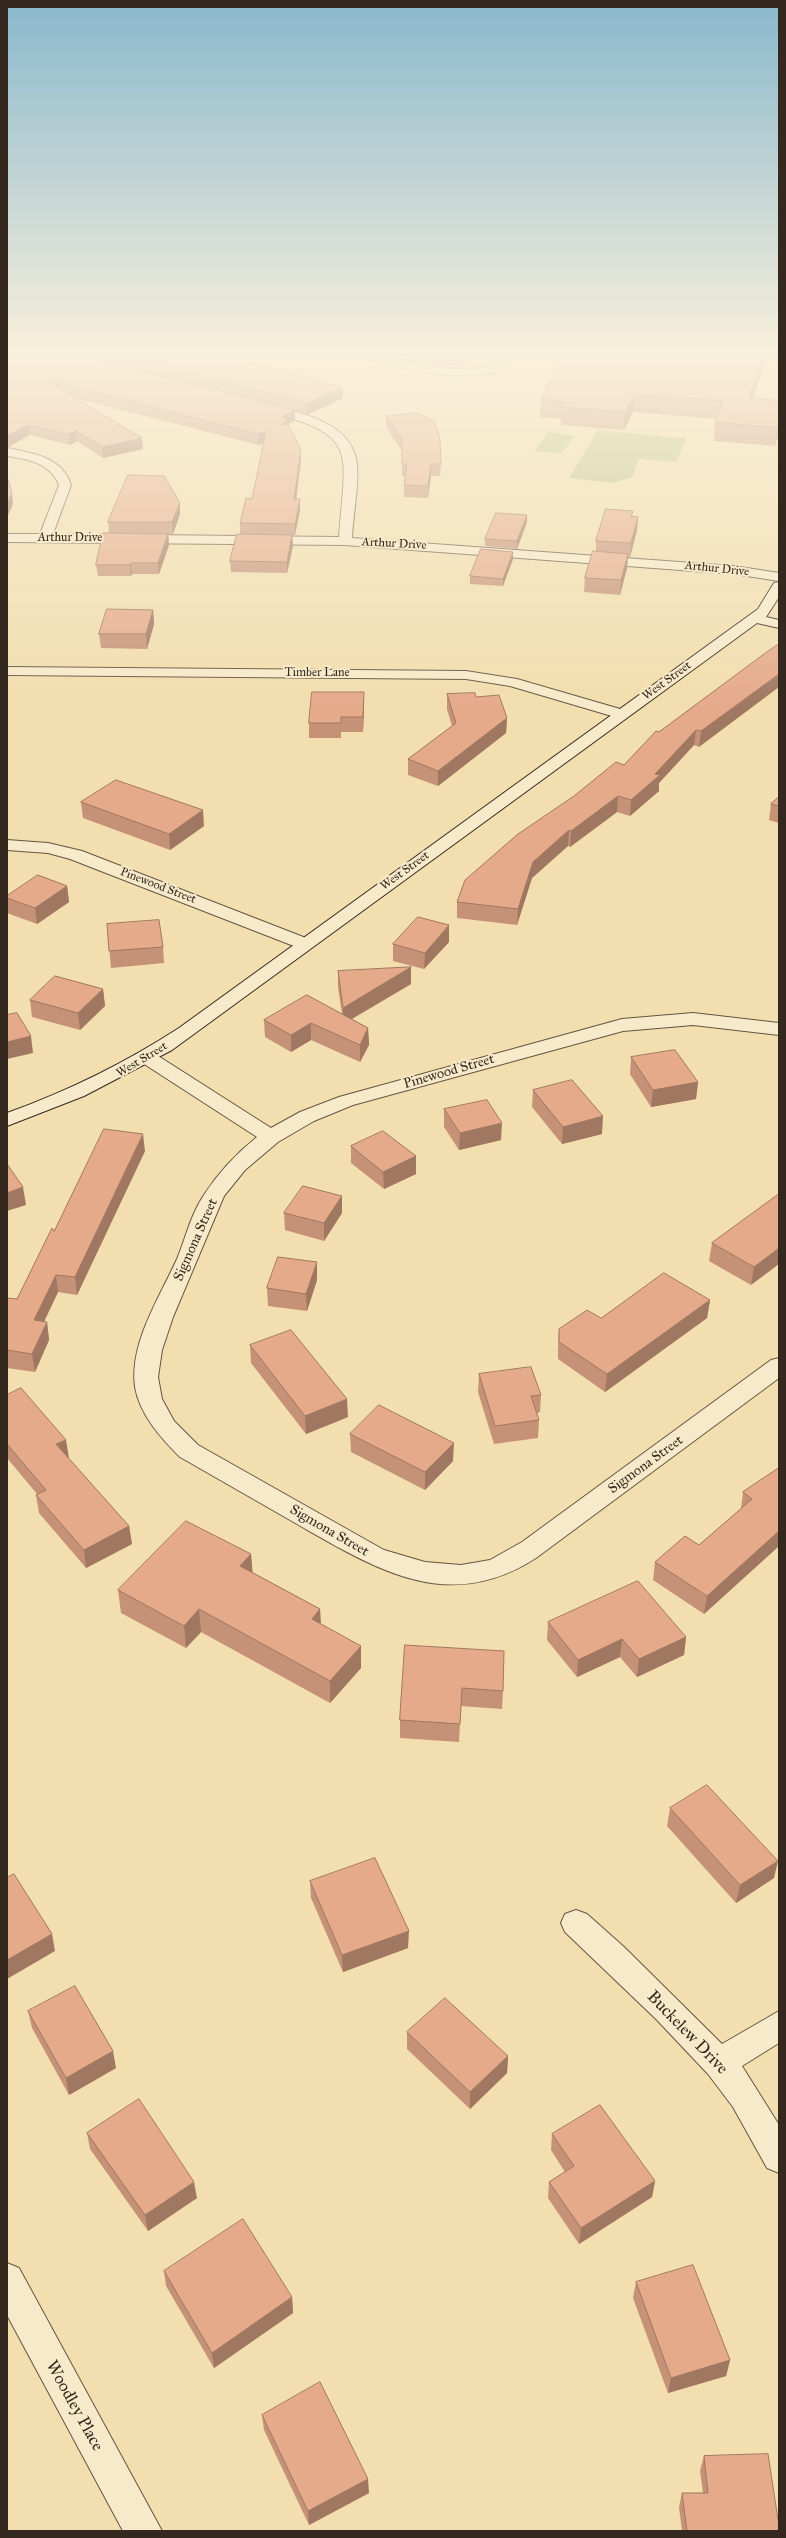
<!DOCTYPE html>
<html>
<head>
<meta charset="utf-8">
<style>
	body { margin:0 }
	#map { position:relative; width:786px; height:2538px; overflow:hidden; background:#f2deae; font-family:"IM FELL Great Primer",serif }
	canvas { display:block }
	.frame { position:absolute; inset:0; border:8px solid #35281e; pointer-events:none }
</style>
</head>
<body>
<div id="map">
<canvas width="786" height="2538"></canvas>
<div class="frame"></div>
</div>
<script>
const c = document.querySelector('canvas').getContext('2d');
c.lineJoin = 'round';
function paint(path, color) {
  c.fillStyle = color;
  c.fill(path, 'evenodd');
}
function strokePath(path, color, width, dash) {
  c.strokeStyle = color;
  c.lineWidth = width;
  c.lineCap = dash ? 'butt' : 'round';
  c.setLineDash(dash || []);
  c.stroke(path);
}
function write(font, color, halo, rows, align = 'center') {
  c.font = font + ' "IM FELL Great Primer",serif';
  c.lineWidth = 4;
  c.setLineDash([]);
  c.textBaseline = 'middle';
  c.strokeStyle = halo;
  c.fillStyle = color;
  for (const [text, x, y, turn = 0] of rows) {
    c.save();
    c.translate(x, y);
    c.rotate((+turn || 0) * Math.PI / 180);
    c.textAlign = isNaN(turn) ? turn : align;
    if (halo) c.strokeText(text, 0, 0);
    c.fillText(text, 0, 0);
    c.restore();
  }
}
paint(new Path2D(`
	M598 430 680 438H686L676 462 639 459 632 477 613 483 569 478Z
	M548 432 575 436 561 454 534 451Z`), '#bcc189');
const street = new Path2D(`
	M351 353C401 353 440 377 493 366L503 353H513L501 371C450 384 401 367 352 355Z
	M266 405C300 413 352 421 357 464 359 486 353 515 352 538L734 566 779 573V581L734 574 345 545 7 542V534H40L59 485C51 463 27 459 7 456V448C33 453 62 457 71 485L53 534 339 537C346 447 359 435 262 410L260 408Z
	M7 667 466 671 517 679 627 711 630 714 622 719 510 686 466 679 7 675Z
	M7 840 48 843 82 851 311 940 314 944 311 948H299L70 859 48 853 7 850Z
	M693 1013 779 1023V1035L693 1025 623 1031 353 1105 314 1121 278 1142 245 1170 224 1196 173 1317 162 1350 158 1377 162 1399 174 1421 198 1445 384 1550 425 1562 461 1565 490 1560 522 1542 771 1360 779 1358V1378L536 1558C448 1615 376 1569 297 1524 258 1502 219 1479 180 1457 161 1438 140 1415 135 1387 129 1343 160 1297 177 1259 186 1237 191 1214 204 1195 218 1173 237 1153 257 1137L141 1062 138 1058 141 1054H155L271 1128 300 1112 339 1097 622 1019Z
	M576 1910 587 1914 624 1947 722 2044 779 2011V2043L742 2066 779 2125V2173L767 2168 733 2107 708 2074 656 2019 565 1932 561 1923 565 1914Z
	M7 2263 19 2268 162 2531H123L7 2315Z`);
const secondary = new Path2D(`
	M779 582V597L766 617 779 620V628L757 623 172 1050 84 1096 7 1126V1113C68 1091 125 1063 179 1028L758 609 774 583Z`);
strokePath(street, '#645642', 2);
strokePath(secondary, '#35281e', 2);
paint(street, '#f7eaca');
paint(secondary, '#f7eaca');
paint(new Path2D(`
	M7 353H214L342 387 343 398 307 415 294 410 223 392 295 420 287 424 301 459 296 499H300V510L295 535H292L293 546 287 573 231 572 230 561 240 534V523L252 499 264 443 259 445 74 398 143 449 103 458 77 441 70 445 29 435 7 448Z
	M430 353H472L462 367 430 364Z
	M566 353H769L753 397 779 401V432L775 446 714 441 715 422 717 419 633 412 624 430 561 425V419L540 417 541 399Z
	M386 416 441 464 440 476H431L428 498 404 497V485L405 476H402V451L386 427Z
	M180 503V514L173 534 109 533 108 522Z
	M633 511 632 516 637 530 630 557H628L627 568 620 595 584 592 585 578 596 551V541Z
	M527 515V522L517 549 485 546V539Z
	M168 534 169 545 159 574H132L131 576H98L96 565Z
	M513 559 503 586 470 584V576Z
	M153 610 154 624 147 649 101 648 99 634Z
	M764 654 699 747 694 745 659 783V791L630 816 617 812 570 847 568 846 532 878 517 925 457 918V902L624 765 659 732Z
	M447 694 476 697 507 718 506 733 438 786 408 775V759L452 726 447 709Z
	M364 707 363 732H341V738H309V723Z
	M779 797V823L769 820 771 804Z
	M81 802 204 826 170 850 83 818Z
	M67 886 69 902 37 924 7 913V896Z
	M107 924 163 947 164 963 111 968Z
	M449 942 424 969 393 961V944Z
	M338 971 411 984 352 1019 368 1028 369 1045 360 1062 311 1040 291 1052 265 1037 264 1020 342 1014 338 987Z
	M103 989 105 1006 80 1030 32 1017 30 1000Z
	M631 1057 698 1082 696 1099 651 1107 630 1074Z
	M533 1090 602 1134 562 1144 532 1107Z
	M444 1109 501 1140 459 1150 444 1127Z
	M351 1146 416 1156V1174L384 1189 351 1163Z
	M145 1151 77 1295 58 1292 44 1322H47L49 1340 35 1372 7 1368V1298L17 1299 54 1231Z
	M779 1194 751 1285 709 1261 712 1243Z
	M342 1196V1213L324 1241 285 1230 284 1213Z
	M317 1262V1280L307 1311 268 1306 267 1288Z
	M710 1300 707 1318 605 1392 558 1359V1347L559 1329 601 1318Z
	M250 1345 348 1417 306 1434 251 1363Z
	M479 1374 541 1395 540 1412 537 1413 539 1420 538 1438 494 1444 478 1392Z
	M7 1395 69 1458H68L129 1526 132 1544 86 1568 39 1513 36 1495 37 1494 7 1458Z
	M350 1434 453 1461 425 1490 351 1452Z
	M779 1468V1546L704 1614 653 1580 655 1562 699 1545 741 1509 743 1492Z
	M251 1554 252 1572 320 1609 321 1624 361 1668 330 1703 201 1632 186 1648 121 1613 118 1590Z
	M548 1622 686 1637 684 1655 637 1677 620 1657 577 1677 547 1640Z
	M405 1645 503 1691 502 1709 461 1706 459 1742 400 1738V1720Z
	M670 1808 774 1878 736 1903 667 1826Z
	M310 1881 408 1948 343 1972 311 1898Z
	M28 2011 116 2068 69 2095 32 2028Z
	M407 2032 508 2056 507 2073 470 2109 407 2049Z
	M87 2133 197 2198 148 2231 90 2149Z
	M552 2134 655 2181 652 2197 579 2244 548 2198 549 2182 565 2172 551 2150Z
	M164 2271 292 2297 293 2313 214 2368 166 2286Z
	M636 2282 730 2360 726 2376 668 2393 633 2298Z
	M262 2415 369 2493 309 2525 264 2430Z
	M704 2456 779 2531H682L679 2507 682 2493H703L700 2471Z`), '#c59277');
paint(new Path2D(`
	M462 353H472L462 367Z
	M765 353H769L747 415 749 397Z
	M342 387 343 398 307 415 306 404Z
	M634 394 633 412 624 430 625 412Z
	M295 410V420L287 425H280L283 416Z
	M779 422V432L775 446 777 428Z
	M28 425 29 435 7 448V436Z
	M76 431 77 441 70 445 69 434Z
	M266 431V442L259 445 258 434Z
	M142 438 143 449 103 458 102 447Z
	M301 449V459L295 510 294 499Z
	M431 464V476L428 498V486Z
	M12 493 13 504 7 518V504Z
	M300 499V510L295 535V524Z
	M180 503V514L173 534 172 522Z
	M527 515V522L517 549V541Z
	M638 517 637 530 630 557 631 543Z
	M168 534 169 545 159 574 158 563Z
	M292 535 293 546 287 573V562Z
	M513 552V559L503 586V579Z
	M628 554 627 568 620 595 621 580Z
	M131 563 132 574 131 576 130 565Z
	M153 610 154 624 147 649 146 634Z
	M779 674V687L699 747 701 731Z
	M364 692V707L363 732V717Z
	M507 718 506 733 438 786V771Z
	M696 730 694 745 659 783V791L630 816 631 800Z
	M618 796 617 812 570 847 571 831Z
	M203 810 204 826 170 850 169 834Z
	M569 830 568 846 532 878 517 925 518 909 533 862Z
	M67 886 69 902 37 924 35 908Z
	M449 925V942L424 969 425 953Z
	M411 967V984L343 1024V1008Z
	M103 989 105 1006 80 1030 78 1013Z
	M311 1023V1040L291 1052V1035Z
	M368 1028 369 1045 360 1062V1045Z
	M31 1036 33 1053 7 1059V1042Z
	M698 1082 696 1099 651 1107 653 1090Z
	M603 1116 602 1134 562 1144 563 1127Z
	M502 1123 501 1140 459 1150 460 1133Z
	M143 1134 145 1151 77 1295 75 1277Z
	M416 1156V1174L384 1189 383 1172Z
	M23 1187 26 1205 7 1211V1193Z
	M342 1196V1213L324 1241V1223Z
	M779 1248V1264L751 1285 754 1267Z
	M317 1262V1280L307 1311 306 1294Z
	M56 1275 58 1292 36 1338 34 1320Z
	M710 1300 707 1318 605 1392 607 1374Z
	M47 1322 49 1340 35 1372 32 1354Z
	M347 1399 348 1417 306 1434 305 1416Z
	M66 1440 69 1458 59 1462 56 1444Z
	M454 1443 453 1461 425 1490V1472Z
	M129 1526 132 1544 86 1568 84 1550Z
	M779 1531V1546L704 1614 707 1596Z
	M251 1554 253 1577 240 1566Z
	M199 1609 201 1632 186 1648 184 1626Z
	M320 1609 321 1632 312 1619Z
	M686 1637 684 1655 637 1677 639 1659Z
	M622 1639 620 1657 577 1677 578 1660Z
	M361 1646V1668L330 1703V1681Z
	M778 1861 774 1878 736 1903 740 1885Z
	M409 1931 408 1948 343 1972 342 1955Z
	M52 1934 55 1951 7 1979V1960Z
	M113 2051 116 2068 69 2095 66 2078Z
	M508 2056 507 2073 470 2109V2092Z
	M655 2181 652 2197 579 2244 581 2228Z
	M194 2182 197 2198 148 2231 145 2215Z
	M292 2297 293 2313 214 2368 212 2353Z
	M730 2360 726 2376 668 2393 671 2378Z
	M368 2479 369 2493 309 2525 308 2511Z`), '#a07761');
const building = new Path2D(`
	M7 353H53L101 361 295 410 283 416 287 422 280 425 288 424 301 449 294 499H300L295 524 240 523 246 498 252 499 266 431 258 434 46 380 142 438 102 447 76 431 69 434 28 425 7 436Z
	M99 353H214L342 387 306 404 294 399 127 358Z
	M566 353H765L749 397 779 401V422L777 428 715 422 723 401 634 394 625 412 562 407 565 402 541 399Z
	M417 413 434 421 440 439 441 464H431L428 486 404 485 407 464H402V439L386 416Z
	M128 475 164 476 180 503 172 522H108Z
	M7 476 12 493 7 504Z
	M606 509 633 511 631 516 638 517 631 543 596 541Z
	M496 513 527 515 517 541 485 539Z
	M103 533 168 534 158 563H131L130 565H96Z
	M237 534 292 535 287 562 230 561Z
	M481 549 513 552 503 579 470 576Z
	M593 551 628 554 621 580 585 578Z
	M107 609 153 610 146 634H99Z
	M779 644V674L701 731 696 730 655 774 660 775 631 800 618 796 571 831 569 830 533 862 518 909 457 902 465 880 518 834 574 796 616 762 624 765 656 731 659 732 764 654Z
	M312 692H364L363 717H341V723H309Z
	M475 693 476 697 499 695 507 718 438 771 408 759 456 723 447 694Z
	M116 780 203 810 169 834 81 802Z
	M779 797V806L771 804Z
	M38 875 67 886 35 908 7 898V896Z
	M418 917 449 925 425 953 393 944Z
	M159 920 163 947 109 951 107 924Z
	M411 967 343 1008 338 971Z
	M55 976 103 989 78 1013 30 1000Z
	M307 995 368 1028 360 1045 311 1023 291 1035 264 1020Z
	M17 1013 31 1036 7 1042V1015Z
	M675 1050 698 1082 653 1090 631 1057Z
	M572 1080 603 1116 563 1127 533 1090Z
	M487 1100 502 1123 460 1133 444 1109Z
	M104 1129 143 1134 75 1277 56 1275 34 1320 47 1322 32 1354 7 1350V1298L17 1299 52 1228 54 1231Z
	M383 1131 416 1156 383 1172 351 1146Z
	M7 1164 23 1187 7 1193Z
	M303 1186 342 1196 324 1223 284 1213Z
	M779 1194V1248L754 1267 712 1243Z
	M278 1257 317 1262 306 1294 267 1288Z
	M664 1273 710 1300 607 1374 559 1342V1329L587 1310 601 1318Z
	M291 1330 347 1399 305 1416 250 1345Z
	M531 1367 541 1395 531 1396 539 1420 495 1426 479 1374Z
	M21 1388 66 1440 56 1444 129 1526 84 1550 36 1495 46 1490 7 1444V1395Z
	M379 1405 454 1443 425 1472 350 1434Z
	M779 1468V1531L707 1596 655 1562 685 1536 699 1545 752 1499 743 1492Z
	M186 1521 251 1554 240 1566 320 1609 312 1619 361 1646 330 1681 199 1609 184 1626 118 1590Z
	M638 1581 686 1637 639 1659 622 1639 578 1660 548 1622Z
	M405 1645 504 1651 503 1691 462 1688 460 1724 400 1720Z
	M707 1785 778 1861 740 1885 670 1808Z
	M375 1858 409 1931 342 1955 310 1881Z
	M14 1874 52 1934 7 1960V1878Z
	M75 1986 113 2051 66 2078 28 2011Z
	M445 1998 508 2056 470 2092 407 2032Z
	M139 2099 194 2182 145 2215 87 2133Z
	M600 2105 655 2181 581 2228 549 2182 574 2166 552 2134Z
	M243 2219 292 2297 212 2353 164 2271Z
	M693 2265 730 2360 671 2378 636 2282Z
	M320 2382 368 2479 308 2511 262 2415Z
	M768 2454 779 2526V2531H687L682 2493H708L704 2456Z`);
paint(building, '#e5aa8a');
strokePath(building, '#a07761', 1);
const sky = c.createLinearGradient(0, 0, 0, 708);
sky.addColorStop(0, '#89b8cd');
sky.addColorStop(0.5, '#f9f0db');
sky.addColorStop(1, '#f9f0db00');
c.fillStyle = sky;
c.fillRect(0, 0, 786, 708);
write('12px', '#35281e', '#f7eaca', [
	["Arthur Drive",70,538],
	["Arthur Drive",394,544,3],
	["Arthur Drive",717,569,6],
	["Timber Lane",317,673],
	["West Street",667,681,-36],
	["West Street",405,871,-36],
	["Pinewood Street",158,886,21],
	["West Street",142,1060,-31]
]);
write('14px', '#35281e', '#f7eaca', [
	["Pinewood Street",449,1072,-16],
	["Sigmona Street",196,1240,-66],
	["Sigmona Street",646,1465,-36],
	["Sigmona Street",329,1531,30]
]);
write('17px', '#35281e', '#f7eaca', [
	["Buckelew Drive",687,2033,46],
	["Woodley Place",74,2406,61]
]);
</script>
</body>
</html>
